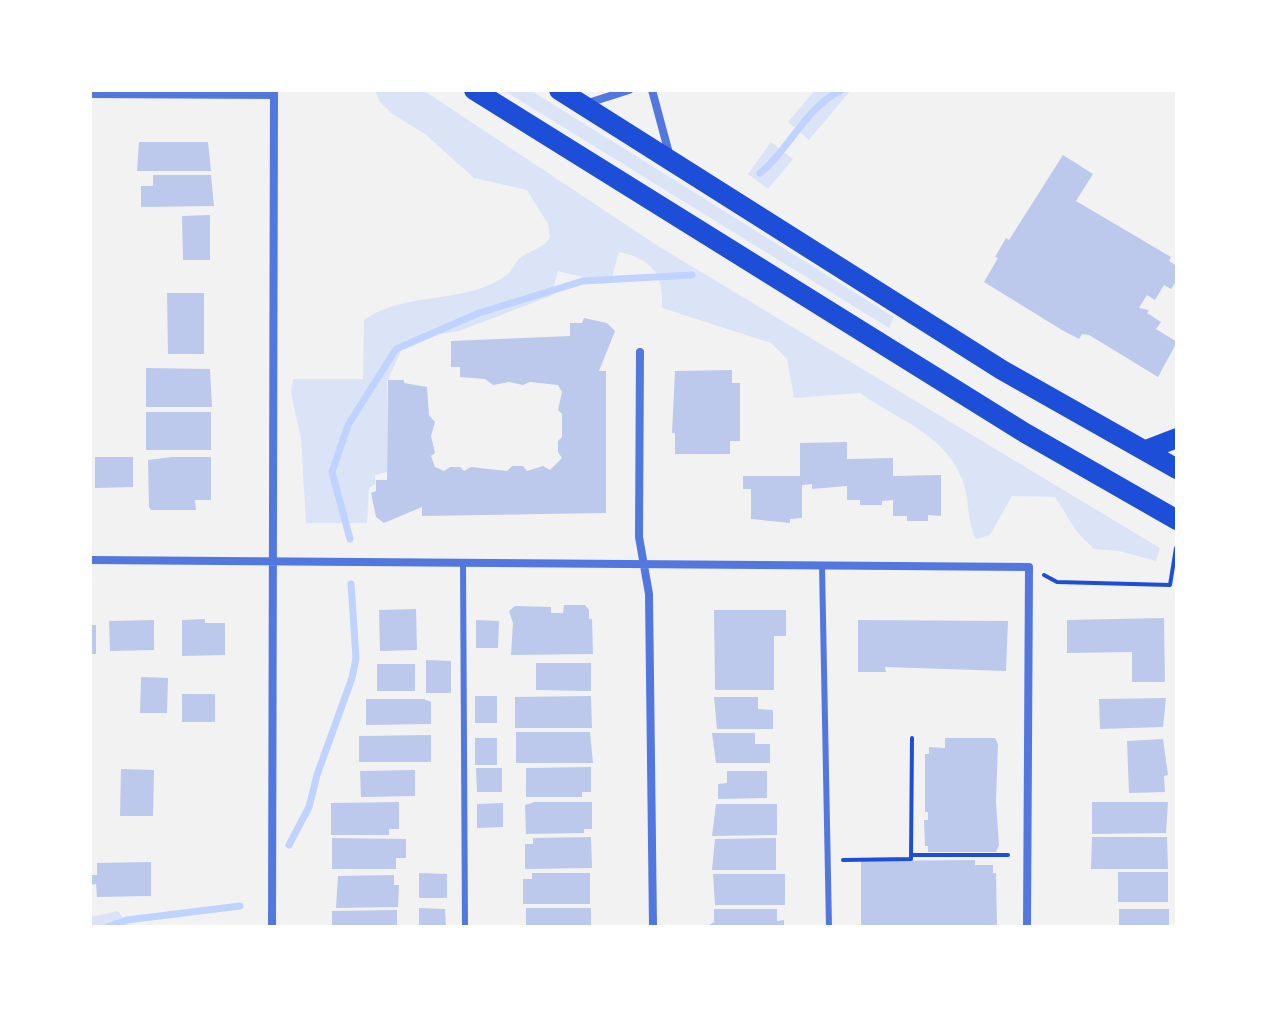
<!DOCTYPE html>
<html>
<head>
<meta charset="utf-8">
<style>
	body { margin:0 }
	#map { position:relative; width:1267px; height:1017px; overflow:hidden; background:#f2f2f2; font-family:"Exo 2",sans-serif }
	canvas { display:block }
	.frame { position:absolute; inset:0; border:92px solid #fff; pointer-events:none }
</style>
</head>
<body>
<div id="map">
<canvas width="1267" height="1017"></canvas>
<div class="frame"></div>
</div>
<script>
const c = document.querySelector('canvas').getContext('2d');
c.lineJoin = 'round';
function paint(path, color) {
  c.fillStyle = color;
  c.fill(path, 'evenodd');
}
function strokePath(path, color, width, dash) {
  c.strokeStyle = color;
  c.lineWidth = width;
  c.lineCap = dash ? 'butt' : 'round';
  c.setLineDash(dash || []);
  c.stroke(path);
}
paint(new Path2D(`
	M375 90H423L658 246 1160 548 1156 561 1119 551 1094 549 1077 532 1055 497 1012 496 990 535 976 539C966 520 970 499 962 479 944 433 897 420 860 393L794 398 787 359 771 343 662 308C664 274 652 259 619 252L612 277 590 279 558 271 551 296 459 331 406 340 387 382V472L375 475V484L369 488 367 523H306L301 439 291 393 293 379H363L364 320C404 291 461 305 504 277 512 273 513 264 520 258 530 250 542 249 550 238L548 224 527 190 474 178 425 134 391 113 380 102Z
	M503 90H530L894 317 889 328Z
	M815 90H1040L1041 91 851 90 809 140 788 122Z
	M771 142 793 159 768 189 748 174Z
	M118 911 130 927H90V917Z`), '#dbe4f7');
strokePath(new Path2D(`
	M760 173C790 149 806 106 842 90
	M350 539 332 472 348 425 396 349 479 313 583 281 692 275
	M289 845 309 807 317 775 352 678 356 658 351 584
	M107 927 127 920 240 906`), '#bfd3fe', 7);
paint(new Path2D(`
	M139 142H208L211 171H137Z
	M1063 155 1093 174 1076 201 1171 257 1169 261 1177 266V280L1171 289 1164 285 1155 300 1147 295 1139 308 1149 310 1147 313 1161 322 1156 329 1177 342 1158 377 1089 335 1082 334 1079 339 1062 330 984 282 998 258 995 257 1006 238 1009 240Z
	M153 175H211L214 206 141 207V186H153Z
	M210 215V260H183L182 216Z
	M167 293H204V354H168Z
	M584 318 607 323 615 331 599 371H606V513L422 516V507L384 523 376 517 371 493 376 491V480H387L388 380H404V383L427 387 429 415 435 422 431 436 435 453 431 456 435 467 444 471 450 467H460L464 471 471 467 507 471 512 466H523L527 471 543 466 550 470 562 458 558 452V441L562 437V414L558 410 562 392 558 385 530 382 523 385 509 382 493 385 485 379 460 377V367H451V341L570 336V323H582Z
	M146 368 210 369 212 407H146Z
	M732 370V383H740V441H730V454H675V433H672L675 371Z
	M146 412H211V450H146Z
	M847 442V459L893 458V476L941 475V516L928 515V521H907V516H893V500L882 501V505H860V500H847V486L812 489V484L802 485V518L790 519V523L751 519V489H743V476H800V443Z
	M95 457H133V487L95 488Z
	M172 457H211V500H195L196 510H151L149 507 148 460Z
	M564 605H585L589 610V619H592L593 654 511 655 513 623 509 611 515 606 551 607V613H563Z
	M416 609 417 650 380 651 379 610Z
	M714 610H786V636H774V690H715Z
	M1164 618 1165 682H1132V652L1067 653V620Z
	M205 619V623H225V655L182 656V620Z
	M154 620V650L110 651 109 621Z
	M476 620 499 621 498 648H476Z
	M858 620 1008 621 1006 671 885 667 886 672H858Z
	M90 625H96V654H90Z
	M426 660 451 661V693H426Z
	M536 663H591V691L536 690Z
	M377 664H415V691H377Z
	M141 677 168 678 167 713H140Z
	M182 694H215V722H182Z
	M475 696H497V723H475Z
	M591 696 592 728H515V697Z
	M714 697H758V709L773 710V729H717Z
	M1166 698 1163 727 1100 729 1099 699Z
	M366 699H424L431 702V724L366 725Z
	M516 732H590L593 763H516Z
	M712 733H755V744H770V763H716Z
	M431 735V762H359V736Z
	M475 738H497V765H475Z
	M945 738H995L998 744 996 802 999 845 996 852H928V846H925L924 820H928V812H925V754H929V747L945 748Z
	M1163 739 1168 775 1164 776 1165 792 1129 793 1127 741Z
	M591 767V792H582V797H526V768Z
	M476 768H502V792H477Z
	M121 769 154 770 153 816H120Z
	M415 770V796L361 797 360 771Z
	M727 771H767V798L718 799V784L727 783Z
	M399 802V829H389V835H331V803Z
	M535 802H592V829H584V833L526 834 525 805Z
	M1092 802H1168L1166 833 1092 834Z
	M503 803V827L477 828V804Z
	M716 804H777V835L712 836Z
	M591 837 592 868 525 869V844H533V838Z
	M1092 837H1167L1168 869H1091Z
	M332 838 406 839V858H396V869H332Z
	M776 838V870H712L715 839Z
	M975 860V865H993V873H996L997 927H861V861Z
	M151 862V896L97 897 96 884 90 885V875H97V863Z
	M1118 872H1168V902H1118Z
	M419 873 447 874V898H419Z
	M532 873H590V904H523V879H532Z
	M713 874H785V905H715Z
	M394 875V885H399L398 907 336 908 338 876Z
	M419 908 445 909 446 927H419Z
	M526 908H591V927H526Z
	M714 909H777V921L784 920V927H706L714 922Z
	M1119 909H1169V927H1119Z
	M397 910V927H332V911Z`), '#bdc9ec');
strokePath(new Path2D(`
	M1044 575 1057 582 1170 585 1176 548
	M911 855H1008
	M843 860 911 859 912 738`), '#1d4ed8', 4);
strokePath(new Path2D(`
	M463 562 465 927
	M822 566 829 927`), '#5277de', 6);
strokePath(new Path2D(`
	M652 90 670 157
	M90 94 274 95
	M588 103 629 90
	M640 352 639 537 649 594 653 927
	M90 560 1029 567 1027 927
	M272 927 274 90`), '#5277de', 8);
strokePath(new Path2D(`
	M474 90 1025 433 1177 520
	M559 90 1002 370 1177 469
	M1146 450 1177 438`), '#1d4ed8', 20);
</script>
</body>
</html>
